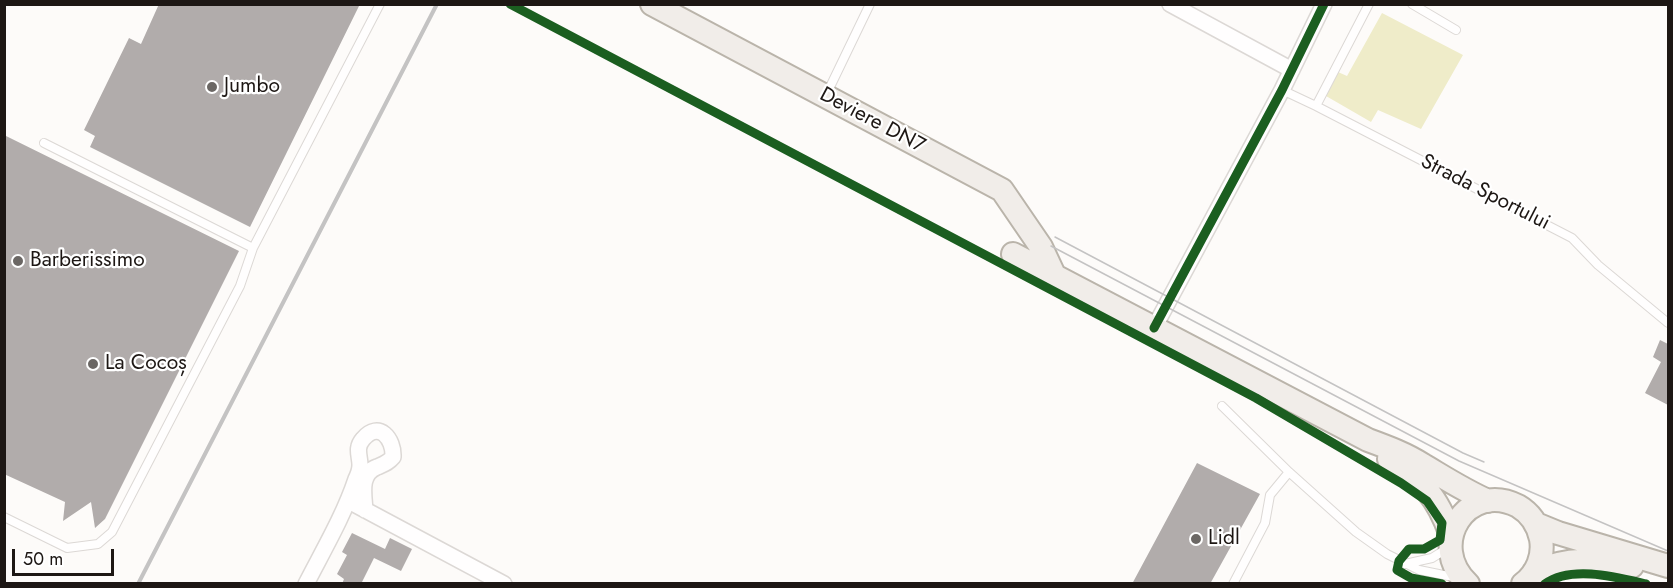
<!DOCTYPE html>
<html>
<head>
<meta charset="utf-8">
<style>
	body { margin:0 }
	#map { position:relative; width:1673px; height:588px; overflow:hidden; background:#fdfbf9; font-family:Jost,sans-serif }
	canvas { display:block }
	.frame { position:absolute; inset:0; border:6px solid #1d1714; pointer-events:none }
	.scale { position:absolute; left:12px; top:549px; width:102px; height:27px; box-sizing:border-box; border:3px solid #1d1714; border-top:0; padding-left:8px; font-size:18px; line-height:21px; white-space:nowrap; color:#1d1714; -webkit-text-stroke:4px #fff; paint-order:stroke }
</style>
</head>
<body>
<div id="map">
<canvas width="1673" height="588"></canvas>
<div class="frame"></div>
<div class="scale">50 m</div>
</div>
<script>
const c = document.querySelector('canvas').getContext('2d');
c.lineJoin = 'round';
function paint(path, color) {
  c.fillStyle = color;
  c.fill(path, 'evenodd');
}
function strokePath(path, color, width, dash) {
  c.strokeStyle = color;
  c.lineWidth = width;
  c.lineCap = dash ? 'butt' : 'round';
  c.setLineDash(dash || []);
  c.stroke(path);
}
function write(font, color, halo, rows, align = 'center') {
  c.font = font + ' Jost,sans-serif';
  c.lineWidth = 4.5;
  c.setLineDash([]);
  c.textBaseline = 'middle';
  c.strokeStyle = halo;
  c.fillStyle = color;
  for (const [text, x, y, turn = 0] of rows) {
    c.save();
    c.translate(x, y);
    c.rotate((+turn || 0) * Math.PI / 180);
    c.textAlign = isNaN(turn) ? turn : align;
    if (halo) c.strokeText(text, 0, 0);
    c.fillText(text, 0, 0);
    c.restore();
  }
}
paint(new Path2D(`
	M1382 13 1463 55 1421 129 1378 110 1371 122 1326 96 1338 72 1347 76Z`), '#efecc9');
paint(new Path2D(`
	M159 4H360L250 227 90 147 95 136 84 130 129 38 141 44Z
	M4 135 239 251 105 519 95 528 91 502 63 521 65 502 4 474Z
	M1660 340 1668 344V405L1645 393 1661 362 1653 357Z
	M1197 463 1260 494 1210 584H1132Z
	M352 533 385 549 390 538 412 549 401 571 374 558 361 584H342L344 579 337 574 347 555 342 552Z`), '#b1acab');
const service = new Path2D(`
	M1412 4 1456 30
	M830 87 870 4
	M1282 90 1316 106 1572 238 1598 265 1668 323
	M1316 106 1369 4
	M44 143 253 248
	M1222 406 1289 472 1356 532 1387 554 1419 570 1458 578
	M4 517 67 548 98 544 112 532 240 286 253 248 380 4
	M1405 564 1432 558 1448 548
	M1233 584 1265 523 1270 495 1289 472`);
const minor = new Path2D(`
	M1170 4 1292 70
	M1154 328 1282 90 1324 4
	M356 505 504 584
	M306 584C324 549 344 515 356 479 358 475 360 470 360 465 360 456 355 448 363 439 379 420 394 439 393 457 388 463 384 464 377 467 359 474 364 495 365 510`);
const primary = new Path2D(`
	M652 4 1002 190 1041 247 1055 277
	M1013 254 1368 440C1387 447 1406 454 1423 465 1445 478 1465 491 1488 501
	M1389 459C1424 484 1436 494 1451 535
	M1536 524 1558 533 1668 566
	M1534 572C1568 557 1597 559 1632 566
	M1468 584C1426 545 1467 480 1518 506 1530 513 1538 525 1541 539 1544 556 1537 573 1523 584`);
strokePath(service, '#dcd8d5', 10);
strokePath(minor, '#dcd8d5', 18);
strokePath(primary, '#bab4aa', 26);
strokePath(service, '#fffefe', 8);
strokePath(minor, '#fffefe', 15);
strokePath(primary, '#f1ede9', 22);
strokePath(new Path2D(`
	M1055 237 1463 453 1484 462
	M1051 246 1459 461 1668 551`), '#c4c3c3', 1.5);
strokePath(new Path2D(`
	M138 584 437 4`), '#c4c3c3', 4);
strokePath(new Path2D(`
	M510 4 1256 398 1401 483 1427 501 1442 523 1440 540 1424 549H1409L1399 561 1397 570 1411 578 1442 584
	M1154 328 1282 90 1324 4
	M1545 584C1571 565 1616 577 1646 584`), '#1b5e20', 9);
for (const [x, y, r, color] of [
	[212,87,6,"#6b6764"],
	[18,261,6,"#6b6764"],
	[93,364,6,"#6b6764"],
	[1196,539,6,"#6b6764"]
]) {
  const dot = new Path2D();
  dot.arc(x, y, r, 0, 2 * Math.PI);
  c.fillStyle = color;
  c.fill(dot);
  strokePath(dot, '#fff', 2);
}
write('21px', '#1d1714', '#fff', [
	["Jumbo",224,87],
	["Barberissimo",30,261],
	["La Cocoș",105,364],
	["Lidl",1208,539]
], 'left');
write('21px', '#1d1714', '#fff', [
	["Deviere DN7",872,121,28],
	["Strada Sportului",1485,193,27]
]);
</script>
</body>
</html>
